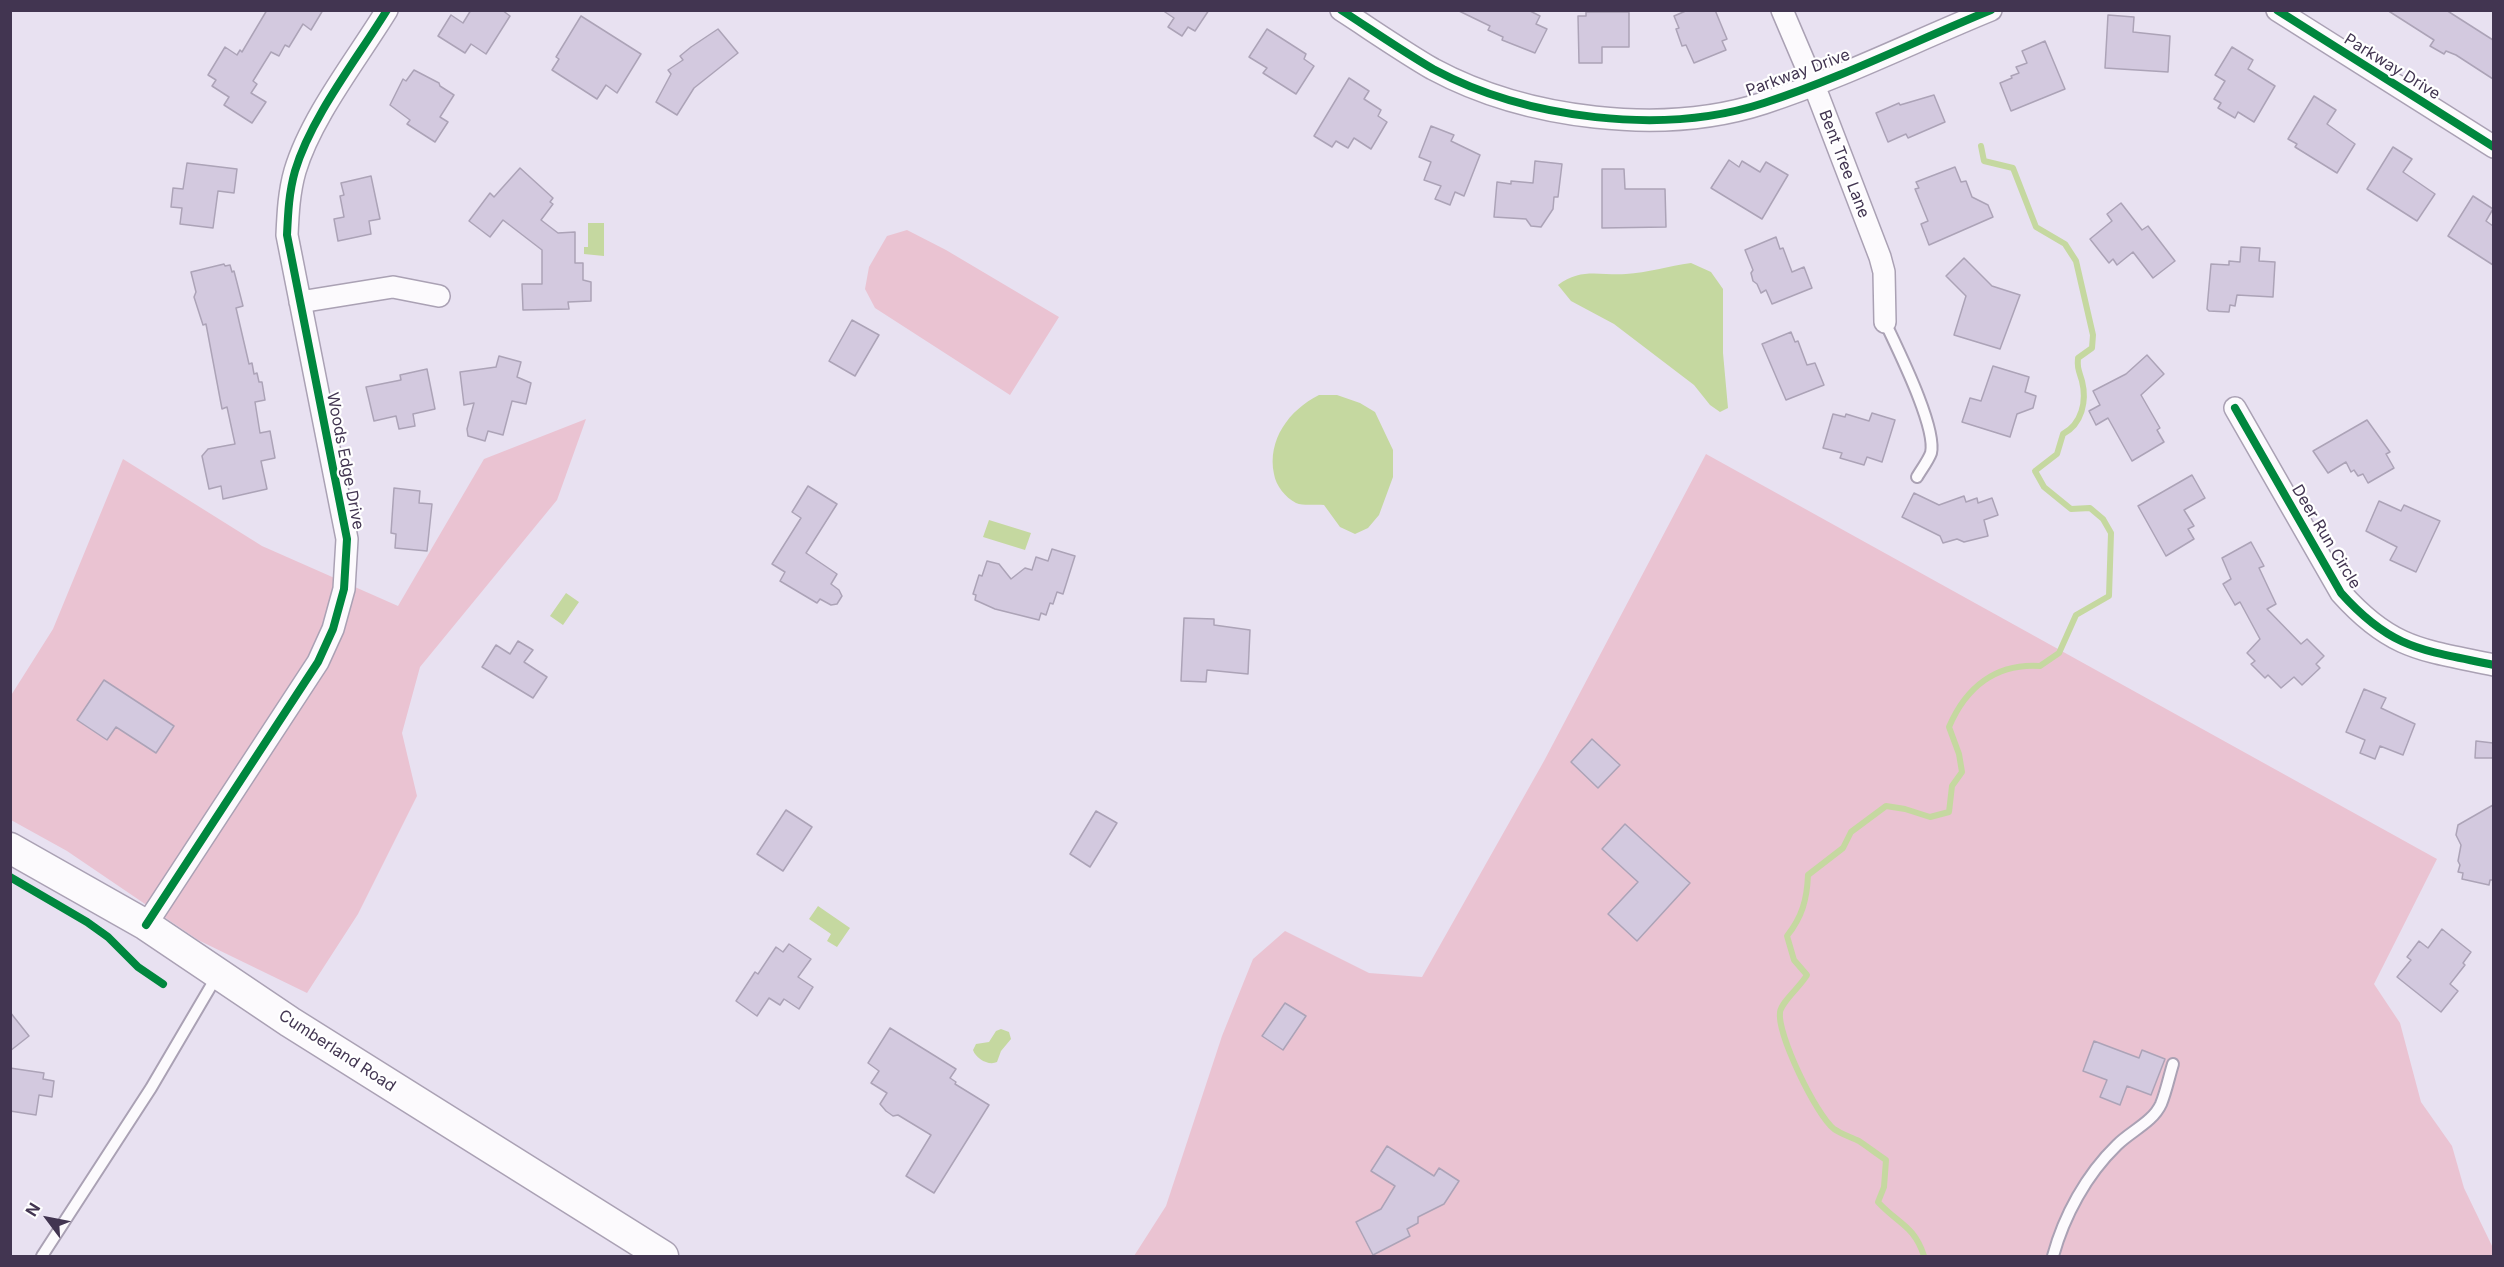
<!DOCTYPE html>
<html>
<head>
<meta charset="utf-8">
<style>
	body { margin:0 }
	#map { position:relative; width:2504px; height:1267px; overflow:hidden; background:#e8e1f1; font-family:Inter,sans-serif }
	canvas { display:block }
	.frame { position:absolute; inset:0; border:12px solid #423551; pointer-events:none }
	.north { position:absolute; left:18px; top:1189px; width:60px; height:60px; -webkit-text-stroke:4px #fff; paint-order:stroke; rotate:302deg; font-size:16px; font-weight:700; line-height:24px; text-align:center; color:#423551 }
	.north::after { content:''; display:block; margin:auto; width:21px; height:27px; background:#423551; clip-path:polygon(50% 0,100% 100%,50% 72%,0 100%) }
</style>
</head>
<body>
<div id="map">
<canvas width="2504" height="1267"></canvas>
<div class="frame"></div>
<div class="north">N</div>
</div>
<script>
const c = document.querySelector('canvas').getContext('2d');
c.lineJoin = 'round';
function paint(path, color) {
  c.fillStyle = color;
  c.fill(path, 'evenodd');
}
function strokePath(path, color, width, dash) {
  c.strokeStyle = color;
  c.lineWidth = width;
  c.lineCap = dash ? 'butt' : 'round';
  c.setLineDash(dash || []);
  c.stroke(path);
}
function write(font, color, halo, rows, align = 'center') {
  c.font = font + ' Inter,sans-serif';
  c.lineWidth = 4.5;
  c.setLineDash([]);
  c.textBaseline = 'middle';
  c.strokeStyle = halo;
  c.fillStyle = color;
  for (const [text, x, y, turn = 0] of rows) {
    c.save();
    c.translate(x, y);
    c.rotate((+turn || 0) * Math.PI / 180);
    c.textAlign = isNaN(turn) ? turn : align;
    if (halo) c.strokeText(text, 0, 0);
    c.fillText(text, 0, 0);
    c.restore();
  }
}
paint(new Path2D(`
	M907 230 946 250 1059 317 1010 395 875 308 865 289 869 267 887 236Z
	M586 419 557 500 420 667 402 733 417 796 358 914 307 993 198 940 67 851 11 820 10 697 53 629 123 459 262 546 398 606 484 459Z
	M1706 454 2437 859 2374 984 2400 1023 2421 1102 2452 1146 2464 1188 2493 1248V1256H1134L1166 1206 1222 1036 1253 959 1285 931 1369 973 1422 977 1544 761Z`), '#eac3d2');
paint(new Path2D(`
	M588 223H604V256L584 254V247H588Z
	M1691 263 1711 272 1723 289V353L1728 408 1720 412 1710 405 1694 385 1614 324 1571 301 1558 285C1581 267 1602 276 1626 274 1647 273 1669 266 1691 263Z
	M1319 395H1337L1360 403 1375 412 1393 450V477L1379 515 1368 528 1355 534 1340 527 1324 505C1316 504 1303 506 1296 503 1285 497 1276 486 1274 474 1267 440 1289 410 1319 395Z
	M989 520 1031 533 1025 550 983 537Z
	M566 593 579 602 563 625 550 616Z
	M818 906 850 928 837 947 827 941 831 934 809 919Z
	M1001 1029 1009 1032 1011 1039 1001 1051 997 1062C989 1066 976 1059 973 1050L976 1044 989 1042 996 1031Z`), '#c5d8a0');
strokePath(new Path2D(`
	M1924 1256C1914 1225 1898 1224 1878 1202L1884 1187 1886 1160C1877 1154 1868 1147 1859 1141 1851 1137 1841 1134 1834 1129 1816 1115 1777 1034 1780 1012 1782 1001 1800 987 1807 975L1794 960 1787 936C1802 917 1807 900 1808 875L1843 848 1851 832 1886 806 1905 809 1930 817 1949 812 1952 786 1962 772 1959 754 1949 727C1966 687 1996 663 2040 666L2059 653 2076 615 2109 596 2111 533 2103 519 2090 508 2071 509 2044 487 2035 471 2057 454 2063 434C2082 424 2087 401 2082 381 2079 371 2077 368 2078 358L2092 348 2093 335 2076 261 2065 244 2036 227 2013 168 1984 161 1981 146`), '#c5d8a0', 6);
const building = new Path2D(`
	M267 10H323L311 30 303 24 289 47 285 45 279 56 271 52 253 81 257 84 251 93 266 102 252 123 224 105 229 97 212 86 216 80 208 75 225 47 237 55 240 50 242 52Z
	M471 10H502L510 16 486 54 471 44 465 53 438 36 451 15 463 23Z
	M1162 10H1209L1195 31 1188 27 1182 36 1168 27 1174 18Z
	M1457 10H1528L1540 16 1536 24 1547 29 1535 53 1502 40 1503 37 1488 30 1490 26Z
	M1688 10H1715L1727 39 1722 41 1726 50 1694 63 1686 45 1682 46 1676 29 1679 28 1674 16Z
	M2387 10H2446L2493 40V79L2456 55 2446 51 2444 54 2430 46 2434 40Z
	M1586 12H1629V47H1602V63H1579L1578 16H1586Z
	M2108 15 2134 17 2133 32 2170 36 2168 72 2105 68Z
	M581 16 641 54 617 93 606 85 597 99 552 70 559 59 556 57Z
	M718 29 738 53 694 88 677 115 656 102 671 74 668 70 683 60 680 56 691 47Z
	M1267 29 1306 54 1304 59 1314 66 1296 94 1263 73 1267 68 1249 57Z
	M2045 41 2065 89 2011 111 2000 83 2012 78 2011 76 2019 73 2016 67 2027 63 2022 51Z
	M2232 47 2253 60 2248 69 2275 86 2254 122 2238 112 2235 118 2218 108 2221 103 2214 99 2225 81 2215 75Z
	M414 70 439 83 440 86 454 95 440 117 448 122 435 142 407 124 410 120 390 105 403 79 406 81Z
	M1349 78 1369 91 1364 99 1381 110 1378 116 1387 122 1371 149 1354 138 1348 148 1336 141 1332 147 1314 136Z
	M1934 95 1945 122 1908 138 1906 134 1888 142 1876 113 1899 103 1900 105Z
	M2314 96 2336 110 2327 124 2355 144 2337 173 2295 147 2297 144 2288 139Z
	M1431 126 1454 135 1451 141 1480 155 1464 196 1455 192 1450 205 1435 199 1441 186 1424 180 1431 162 1419 157Z
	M2393 147 2412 159 2403 172 2435 194 2417 221 2367 189Z
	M1729 160 1739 167 1742 161 1760 172 1766 162 1788 175 1762 219 1711 188Z
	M1535 161 1562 164 1558 197H1554L1553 209 1541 227 1531 226 1526 219 1494 217 1497 182 1511 184V181L1533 183Z
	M187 163 237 169 234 193 218 191 213 228 180 224 182 208 171 207 173 188 183 189Z
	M1955 167 1961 182 1966 181 1972 197 1988 205 1993 217 1929 245 1921 224 1928 221 1915 189 1919 188 1916 182Z
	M520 168 553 198 550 202 553 204 541 220 558 233 575 232V263H583V280L591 282V301L568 302 569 309 523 310 522 284H542V250L503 220 490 237 469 221 490 193 494 197Z
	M1602 169H1624L1625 189H1665L1666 227 1602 228Z
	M371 176 380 219 369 221 371 234 338 241 334 219 344 217 340 196 344 195 341 183Z
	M2473 196 2493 209 2486 221 2493 226V265L2448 236Z
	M2121 203 2142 230 2148 226 2175 261 2153 278 2133 252 2117 265 2113 259 2109 263 2090 239 2112 221 2107 214Z
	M1776 237 1780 249 1783 248 1792 272 1804 267 1812 288 1772 304 1766 290 1761 293 1757 284 1753 281 1751 273 1753 270 1745 250Z
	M2241 247 2260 248 2259 261 2275 262 2273 297 2237 295 2235 306 2230 305 2229 312 2209 311 2207 309 2211 264 2229 265V261L2240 262Z
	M1964 258 1992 286 2020 295 2000 349 1954 335 1966 296 1946 276Z
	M224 264 225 266 230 265 232 272 234 271 243 306 236 308 249 364 252 363 254 374 257 373 259 382H262L265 400 255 402 260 433 270 431 275 458 261 461 267 489 223 499 221 486 209 489 202 456 208 449 235 444 227 407 222 409 206 324 203 325 194 297 196 292 191 272Z
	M852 320 879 335 855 376 829 361Z
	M1791 332 1795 342 1798 341 1807 365 1815 363 1824 385 1786 400 1762 344Z
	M2147 355 2164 374 2141 395 2160 428 2157 430 2164 442 2132 461 2108 418 2096 425 2089 411 2100 405 2093 391 2126 374Z
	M499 356 521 362 517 377 531 383 526 404 512 401 503 435 488 431 485 441 468 436 467 429 474 403 464 405 460 372 496 367Z
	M1993 366 2029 377 2025 392 2036 396 2033 408 2017 414 2010 437 1962 422 1970 398 1981 401Z
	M427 369 435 409 413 414 415 426 399 429 396 416 374 421 366 387 401 380 400 375Z
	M1872 413 1895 420 1882 462 1867 457 1864 465 1840 458 1842 453 1823 448 1833 414 1845 417 1846 414 1869 421Z
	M2367 420 2390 452 2386 454 2394 468 2368 483 2363 474 2358 476 2354 470 2351 472 2346 462 2328 473 2313 451Z
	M2192 475 2205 498 2184 510 2194 526 2188 529 2194 539 2166 556 2138 506Z
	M808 486 837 504 806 553 837 574 831 584 839 590 842 596 837 604 831 605 820 599 817 603 780 581 785 572 772 564 801 518 792 512Z
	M394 488 420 491 419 503 432 504 427 551 395 548 396 534 391 533Z
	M1914 493 1939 505 1964 496 1966 502 1977 498 1978 503 1992 498 1998 515 1984 520 1988 536 1964 542 1957 539 1943 543 1940 536 1902 517Z
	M2379 501 2401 511 2404 505 2440 521 2416 572 2390 560 2397 547 2366 531Z
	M2251 542 2264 566 2259 568 2276 604 2267 609 2301 644 2307 639 2324 656 2316 664 2320 668 2302 685 2294 677 2281 688 2268 675 2265 678 2251 664 2255 661 2247 653 2260 639 2240 602 2235 605 2223 584 2231 579 2222 558Z
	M1052 549 1075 556 1063 594 1057 592 1053 604 1050 603 1046 615 1041 613 1039 620 995 609 975 600 976 595 973 594 979 575 982 576 987 561 999 564 1011 579 1025 568 1032 570 1036 557 1048 561Z
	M1184 618 1214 619V625L1250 630 1248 674 1207 670 1206 682 1181 681Z
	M518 641 533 650 524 662 547 677 533 698 482 667 496 645 510 654Z
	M104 680 174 726 156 753 116 727 107 740 77 720Z
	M2364 689 2386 698 2381 708 2415 724 2403 755 2380 746 2375 759 2360 753 2365 740 2346 732Z
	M1592 739 1620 765 1598 788 1571 762Z
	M2476 741 2493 743V758H2475Z
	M2493 805V880H2490L2489 885 2462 879 2463 873 2458 872 2460 865 2458 861 2461 845 2456 835 2458 825Z
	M786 810 812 827 783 871 757 854Z
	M1096 811 1117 823 1090 867 1070 854Z
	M1625 824 1690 883 1637 941 1608 914 1638 882 1602 849Z
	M2442 929 2471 952 2463 963 2465 965 2450 984 2458 991 2441 1012 2397 977 2411 960 2407 957 2419 941 2428 948Z
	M789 944 811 959 798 977 813 987 799 1009 784 999 780 1005 769 998 757 1016 736 1001 755 972 758 974 776 947 783 952Z
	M1285 1003 1306 1016 1283 1050 1262 1036Z
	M10 1012 29 1036 10 1051Z
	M890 1028 956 1069 950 1078 956 1082 955 1084 989 1105 934 1193 906 1176 931 1135 898 1115 893 1116 886 1111 880 1104 887 1093 871 1083 879 1071 868 1063Z
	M2094 1041 2139 1058 2142 1050 2165 1059 2151 1095 2127 1086 2120 1105 2100 1097 2107 1080 2083 1071Z
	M10 1068 44 1073 43 1079 54 1081 52 1097 39 1095 36 1115 10 1111Z
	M1387 1146 1434 1176 1439 1168 1459 1181 1444 1204 1418 1217V1223L1407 1229 1410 1236 1373 1255 1356 1222 1381 1209 1395 1186 1371 1171Z`);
paint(building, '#d3c9df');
strokePath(building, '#aca3b7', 1.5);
const lane = new Path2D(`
	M1885 322C1897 348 1937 427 1931 453 1928 461 1921 470 1917 477
	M42 1256 151 1088 218 974
	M2053 1256C2064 1216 2086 1175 2117 1145 2131 1131 2153 1122 2161 1104 2166 1092 2169 1077 2173 1064`);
const street = new Path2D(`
	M1341 10C1372 30 1402 51 1433 69 1526 119 1663 136 1764 103 1841 78 1915 41 1991 10
	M1782 10 1814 85 1880 257 1884 272 1885 322
	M2277 10 2494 147
	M300 302 393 287 439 296
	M2235 408 2341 593C2392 650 2423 650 2494 665
	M146 925 318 662 333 629 344 589 347 539 287 235C288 213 289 192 295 171 311 117 357 59 387 10`);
const secondary = new Path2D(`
	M10 848 146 925 290 1022 663 1256`);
strokePath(lane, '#aaa1b4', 14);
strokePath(street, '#aaa1b4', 24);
strokePath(secondary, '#aaa1b4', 33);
strokePath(lane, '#fcfafd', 10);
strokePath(street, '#fcfafd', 21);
strokePath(secondary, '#fcfafd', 30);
strokePath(new Path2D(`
	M1341 10C1372 30 1402 51 1433 69 1526 119 1663 136 1764 103 1841 78 1915 41 1991 10
	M2277 10 2494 147
	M2235 408 2341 593C2392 650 2423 650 2494 665
	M10 877 87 922 108 937 138 967 163 984
	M146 925 318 662 333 629 344 589 347 539 287 235C288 213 289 192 295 171 311 117 357 59 387 10`), '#00873e', 8);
write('16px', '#423551', '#fff', [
	["Parkway Drive",2392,67,32],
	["Parkway Drive",1798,73,-20],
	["Bent Tree Lane",1844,164,69],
	["Woods Edge Drive",345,461,79],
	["Deer Run Circle",2326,537,59],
	["Cumberland Road",337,1051,33]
]);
</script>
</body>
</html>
